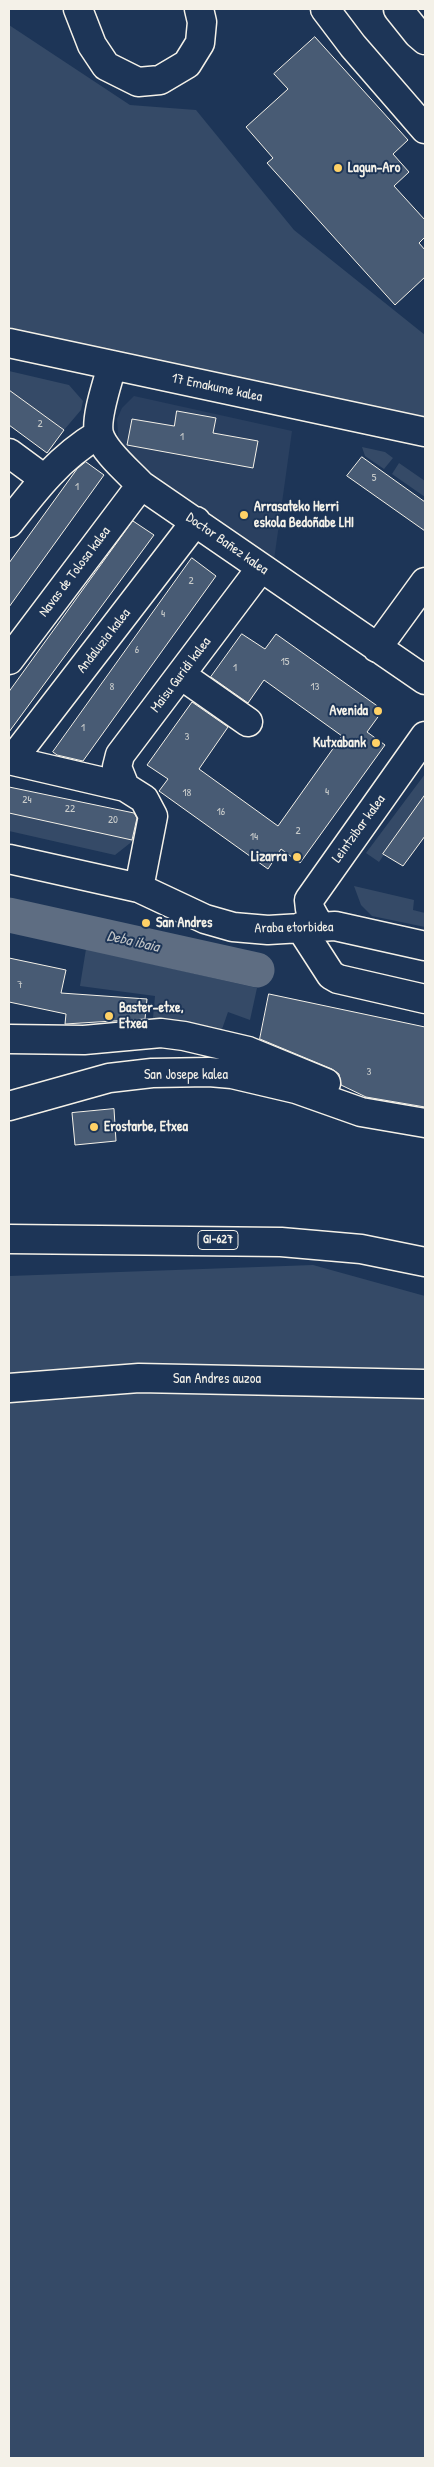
<!DOCTYPE html>
<html>
<head>
<meta charset="utf-8">
<style>
	body { margin:0 }
	#map { position:relative; width:434px; height:2467px; overflow:hidden; background:#1d3557; font-family:"Patrick Hand",sans-serif }
	canvas { display:block }
	.frame { position:absolute; inset:0; border:10px solid #f4f1e8; pointer-events:none }
</style>
</head>
<body>
<div id="map">
<canvas width="434" height="2467"></canvas>
<div class="frame"></div>
</div>
<script>
const c = document.querySelector('canvas').getContext('2d');
c.lineJoin = 'round';
function paint(path, color) {
  c.fillStyle = color;
  c.fill(path, 'evenodd');
}
function strokePath(path, color, width, dash) {
  c.strokeStyle = color;
  c.lineWidth = width;
  c.lineCap = dash ? 'butt' : 'round';
  c.setLineDash(dash || []);
  c.stroke(path);
}
function write(font, color, halo, rows, align = 'center') {
  c.font = font + ' "Patrick Hand",sans-serif';
  c.lineWidth = 4;
  c.setLineDash([]);
  c.textBaseline = 'middle';
  c.strokeStyle = halo;
  c.fillStyle = color;
  for (const [text, x, y, turn = 0] of rows) {
    c.save();
    c.translate(x, y);
    c.rotate((+turn || 0) * Math.PI / 180);
    c.textAlign = isNaN(turn) ? turn : align;
    if (halo) c.strokeText(text, 0, 0);
    c.fillText(text, 0, 0);
    c.restore();
  }
}
paint(new Path2D(`
	M134 396 292 431 274 560 142 471 119 446 117 419 122 408Z`), '#2a4060');
paint(new Path2D(`
	M9 25 130 105 196 110 294 230 425 335 424 421 182 366 18 334 9 330Z
	M9 371 69 385 83 401 81 410 64 430 9 390Z
	M362 447 385 452 393 458 384 469 365 456Z
	M399 463 425 481V497L392 474Z
	M425 774V795L379 862 366 853Z
	M9 813 134 840 115 855 9 831Z
	M354 886 414 900 413 910 425 913V927L372 916 361 905Z
	M86 949 257 988 250 1020 228 1012 221 1032 153 1018 155 996 80 986Z
	M313 1265 425 1296V2458H9V1276Z`), '#354a67');
strokePath(new Path2D(`
	M9 915 257 970`), '#5e6d82', 35);
const building = new Path2D(`
	M315 37 408 140 393 154 409 172 394 186 425 220V237L419 243 425 250V277L395 305 267 163 273 158 246 127 288 89 274 74Z
	M9 390 64 430 47 453 9 425Z
	M177 411 216 418 213 433 258 441 253 468 127 445 132 419 174 426Z
	M362 457 425 502V531L347 476Z
	M86 462 104 475 9 607V563L77 469Z
	M133 521 154 535 9 732V692Z
	M192 558 216 576 83 761 57 755 53 752Z
	M242 634 265 649 276 634 383 710 367 732 385 745 300 863 281 849 268 869 159 791 168 779 147 765 192 702 228 727 199 769 278 826 342 736 264 680 248 703 211 677Z
	M9 787 134 813 137 818 132 840 9 813Z
	M425 795V836L403 866 383 854Z
	M9 958 66 970 61 993 147 999 145 1019 65 1024 66 1014 9 1002Z
	M269 994 425 1027V1107L366 1097 341 1085 339 1074 332 1069 260 1039Z
	M114 1109 116 1141 75 1145 72 1113Z`);
paint(building, '#485b74');
strokePath(building, '#f4f1e8', 1);
const minor = new Path2D(`
	M78 9 92 45 106 66 138 82 160 80 187 64 200 43 202 22 199 9
	M325 9 353 46 425 129
	M398 9 418 34 425 40
	M9 343 425 432
	M112 365C108 382 95 417 99 434 104 452 129 472 141 485L425 680
	M9 453 43 478
	M9 523C36 488 60 457 99 434
	M377 648 425 582
	M9 660 141 485
	M181 675 248 722
	M9 760 125 787 144 799 153 816 139 888
	M12 760 196 521
	M125 787 117 767 120 755 261 568
	M9 859 139 888 205 919 233 927 268 930 335 926 425 946
	M319 925 310 909 309 900 425 736
	M300 927 331 975 338 979 425 999
	M9 1039 84 1040 161 1033 184 1036 248 1051 326 1083
	M9 1106 109 1078 152 1073 209 1072 232 1074 296 1089 361 1112 425 1123
	M9 1388 139 1378 425 1384`);
const major = new Path2D(`
	M9 1239 281 1242 361 1249 425 1262`);
strokePath(minor, '#f4f1e8', 31);
strokePath(major, '#f4f1e8', 31);
strokePath(minor, '#1d3557', 28);
strokePath(major, '#1d3557', 28);
for (const [x, y, r, color] of [
	[338,168,5,"#ffd166"],
	[244,515,5,"#ffd166"],
	[378,711,5,"#ffd166"],
	[376,743,5,"#ffd166"],
	[297,857,5,"#ffd166"],
	[146,923,5,"#ffd166"],
	[109,1016,5,"#ffd166"],
	[94,1127,5,"#ffd166"]
]) {
  const dot = new Path2D();
  dot.arc(x, y, r, 0, 2 * Math.PI);
  c.fillStyle = color;
  c.fill(dot);
  strokePath(dot, '#1d3557', 2);
}
write('11px', '#c9cccb', null, [
	["2",40,424],
	["1",182,437],
	["5",374,478],
	["1",77,487],
	["2",191,581],
	["4",163,614],
	["6",137,650],
	["15",285,662],
	["1",235,668],
	["8",112,687],
	["13",315,687],
	["1",83,728],
	["3",187,737],
	["4",327,792],
	["18",187,793],
	["24",27,800],
	["22",70,809],
	["16",221,812],
	["20",113,820],
	["2",298,831],
	["14",254,837],
	["7",20,985],
	["3",369,1072]
]);
for (const [x, y, w] of [
	[218,1240,40]
]) {
  const box = new Path2D();
  box.roundRect(x - w / 2, y - 9.5, w, 19, 4);
  c.fillStyle = '#1d3557';
  c.fill(box);
  strokePath(box, '#f4f1e8', 1);
}
write('bold 12px', '#f4f1e8', null, [
	["GI-627",218,1240]
]);
write('bold 14px', '#f4f1e8', '#1d3557', [
	["Lagun-Aro",348,168],
	["Arrasateko Herri",254,507],
	["eskola Bedoñabe LHI",254,523],
	["Avenida",368,711,"right"],
	["Kutxabank",366,743,"right"],
	["Lizarra",287,857,"right"],
	["San Andres",156,923],
	["Baster-etxe,",119,1008],
	["Etxea",119,1024],
	["Erostarbe, Etxea",104,1127]
], 'left');
write('14px', '#f4f1e8', '#1d3557', [
	["17 Emakume kalea",217,388,12],
	["Doctor Bañez kalea",227,544,35],
	["Navas de Tolosa kalea",75,572,-53],
	["Andaluzia kalea",104,641,-52],
	["Maisu Guridi kalea",181,675,-53],
	["Leintzibar kalea",359,829,-54],
	["Araba etorbidea",294,928,-1],
	["San Josepe kalea",186,1075],
	["San Andres auzoa",217,1379]
]);
write('italic 15px', '#c0c3c4', '#1d3557', [
	["Deba ibaia",133,942,13]
]);
</script>
</body>
</html>
